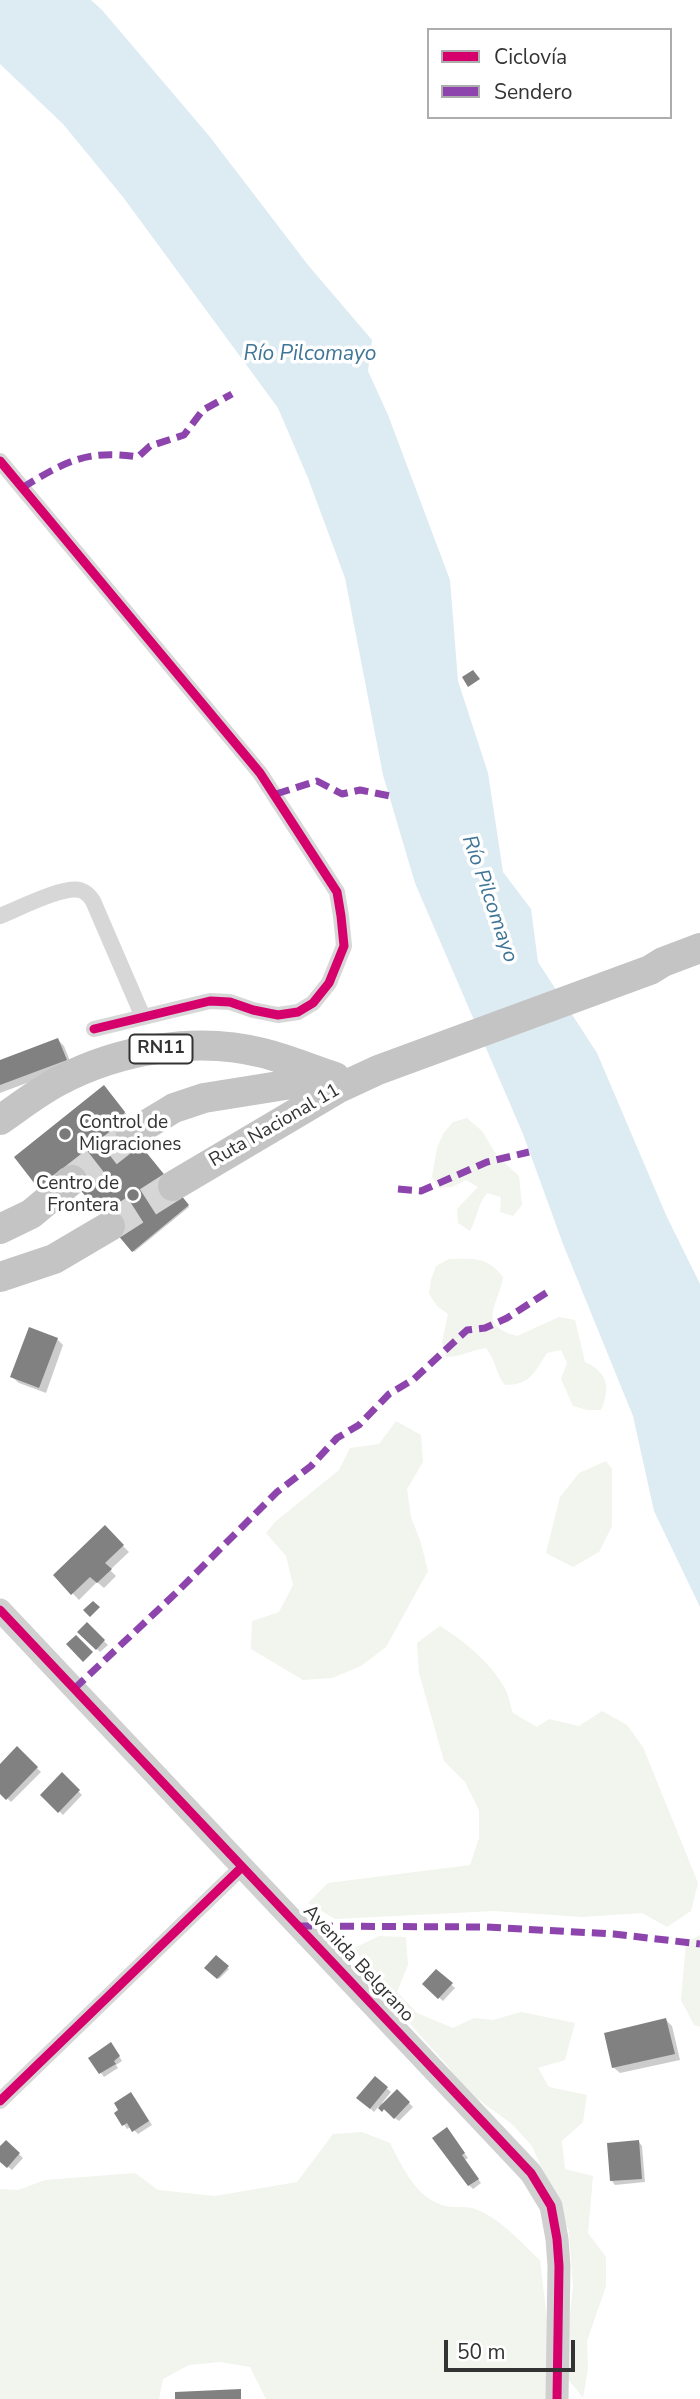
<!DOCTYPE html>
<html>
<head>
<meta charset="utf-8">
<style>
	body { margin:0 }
	#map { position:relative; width:700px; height:2399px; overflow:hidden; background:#fff; font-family:"Nunito Sans",sans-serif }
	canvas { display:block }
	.legend { position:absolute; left:427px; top:28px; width:245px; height:91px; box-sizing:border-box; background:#fff; border:2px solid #adadad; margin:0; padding:9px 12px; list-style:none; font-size:21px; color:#333 }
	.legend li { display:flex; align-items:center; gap:14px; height:35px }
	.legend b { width:35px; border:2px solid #adadad }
	.scale { position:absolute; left:444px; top:2340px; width:131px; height:32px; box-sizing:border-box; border:4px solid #333; border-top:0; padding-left:9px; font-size:21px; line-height:24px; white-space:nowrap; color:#333; -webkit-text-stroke:5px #fff; paint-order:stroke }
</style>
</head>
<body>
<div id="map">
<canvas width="700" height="2399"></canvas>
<ul class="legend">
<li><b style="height:9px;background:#d6006c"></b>Ciclovía</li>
<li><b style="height:9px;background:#8e44ad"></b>Sendero</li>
</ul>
<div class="scale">50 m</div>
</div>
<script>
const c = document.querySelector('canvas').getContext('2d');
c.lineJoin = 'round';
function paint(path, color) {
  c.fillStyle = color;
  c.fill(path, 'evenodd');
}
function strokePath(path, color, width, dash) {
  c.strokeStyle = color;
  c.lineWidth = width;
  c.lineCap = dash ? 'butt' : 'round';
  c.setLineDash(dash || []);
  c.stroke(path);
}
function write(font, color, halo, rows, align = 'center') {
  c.font = font + ' "Nunito Sans",sans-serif';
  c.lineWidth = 7;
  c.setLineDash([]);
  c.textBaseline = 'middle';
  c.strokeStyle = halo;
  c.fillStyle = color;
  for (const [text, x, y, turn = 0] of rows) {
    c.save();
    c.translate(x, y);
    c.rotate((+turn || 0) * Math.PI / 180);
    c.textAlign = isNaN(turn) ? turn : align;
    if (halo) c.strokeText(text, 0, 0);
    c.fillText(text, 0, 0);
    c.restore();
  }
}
paint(new Path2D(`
	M467 1118 482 1131 497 1156 519 1176 522 1205 513 1216 500 1212 501 1197 487 1193C477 1205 478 1217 470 1231L458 1223 457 1209 478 1187 466 1180 452 1187 439 1188 432 1177 437 1148 443 1134 453 1122Z
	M449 1259C473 1259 487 1256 503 1277 499 1305 475 1324 517 1336L559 1317 575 1320 585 1362C608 1373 611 1387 601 1410H587L573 1406 561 1379 567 1363 561 1350 547 1353C534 1373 530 1385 505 1385 495 1373 496 1360 486 1348 471 1350 461 1357 446 1357L442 1343 448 1314 437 1306 429 1294 431 1280 436 1266Z
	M396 1421 421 1435 423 1462 407 1489 411 1517 421 1543 428 1571 386 1647 361 1666 332 1678 303 1680 251 1649 252 1621 279 1612 293 1585 286 1556 266 1533 275 1522 339 1470 350 1448 379 1444Z
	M606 1461 612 1469V1526L599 1552 573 1567 546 1553 560 1497 579 1473Z
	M440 1626C464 1641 490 1662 504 1687 509 1695 510 1705 513 1713L537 1727 549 1719 579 1726 602 1711 627 1725 643 1747 698 1883 691 1911 667 1927 642 1913 583 1917 494 1911 335 1919 308 1903 328 1883 470 1865 479 1838V1810L465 1782 444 1761 419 1673 417 1643Z
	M700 1935V2027L694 2025 681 2000 686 1943Z
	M379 1936 406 1937 408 1965 397 1992 417 2013 453 2028 474 2018 493 2020 521 2012 575 2023 565 2060 538 2068 549 2087 587 2095 583 2122 562 2141 565 2169 593 2176 588 2233 606 2257V2286L587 2341 588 2369 583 2398 564 2374 573 2286 569 2230 551 2206 545 2175 532 2146 512 2124 464 2089 446 2064 386 1997 354 1948Z
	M362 2132 390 2143C403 2168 416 2198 445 2206 454 2208 463 2206 472 2208 499 2216 520 2242 540 2260L550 2345 549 2399H266L250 2367 220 2362 189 2365 163 2379 159 2399H0V2189L18 2190 45 2180 135 2173 158 2190 215 2196 297 2182 333 2134Z`), '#f1f5ed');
paint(new Path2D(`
	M0 0H91L102 10 210 137 308 265 372 340 368 371 388 415 450 580 458 681 488 773 503 872 531 909 538 962 597 1053 666 1215 700 1284V1607L654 1511 633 1416 563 1244 523 1134 415 883 383 775 345 578 308 478 278 408 123 197 63 124 0 64Z`), '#ddebf3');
paint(new Path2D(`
	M58 1040 64 1046 72 1066 0 1093V1062Z
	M112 1096 132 1121 126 1130 189 1207 134 1252 71 1176 47 1195 39 1187Z
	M57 1339 63 1345 46 1393 19 1383 12 1377Z
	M105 1528 129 1552 110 1570 116 1576 104 1588 97 1582 79 1600 55 1575Z
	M87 1625 108 1645 100 1652 80 1632Z
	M17 1749 41 1772 11 1802 0 1791V1766Z
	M62 1775 82 1795 63 1815 42 1795Z
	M216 1957 229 1969 219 1979 207 1968Z
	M436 1971 455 1988 443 2001 424 1984Z
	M666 2020 672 2026 680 2060 620 2073 613 2067Z
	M114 2048 122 2061 116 2065 118 2068 104 2077 90 2058Z
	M375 2078 391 2092 382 2103 384 2105 397 2091 413 2107 399 2121 379 2106 374 2112 362 2101Z
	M135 2098 152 2125 138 2134 131 2127 127 2129 116 2113Z
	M451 2134 468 2158 465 2160 481 2183 473 2189 469 2185Z
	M6 2142 23 2158 12 2170 0 2160V2149Z
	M639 2142 642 2146 645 2182 615 2185 612 2181Z`), '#0003');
paint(new Path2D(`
	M473 670 480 679 468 687 462 677Z
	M58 1038 67 1060 0 1085V1060Z
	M104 1085 125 1112 120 1120 189 1205 132 1252 62 1168 38 1188 14 1157Z
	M29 1327 58 1338 39 1388 10 1377Z
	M105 1525 124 1545 105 1563 112 1569 97 1583 90 1577 71 1595 53 1575Z
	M93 1601 100 1607 90 1617 83 1610Z
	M87 1622 105 1640 96 1650 77 1632Z
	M76 1635 93 1652 83 1662 66 1644Z
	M17 1746 38 1767 6 1800 0 1794V1764Z
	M62 1772 80 1790 58 1813 40 1795Z
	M216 1955 229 1966 217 1979 204 1968Z
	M436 1969 453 1983 438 1999 422 1984Z
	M666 2018 675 2054 612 2068 604 2033Z
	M111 2042 120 2056 114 2061 116 2064 99 2074 88 2058Z
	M375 2076 388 2087 370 2109 356 2098Z
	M397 2089 410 2102 394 2119 384 2109 382 2112 378 2108Z
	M131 2092 149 2121 132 2132 127 2123 122 2126 114 2113 118 2110 114 2103Z
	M447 2127 465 2153 462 2155 479 2179 468 2186 432 2138Z
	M6 2140 20 2153 7 2168 0 2162V2146Z
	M639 2140 642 2179 610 2181 607 2143Z
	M241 2389V2399H175V2392Z`), '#818181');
strokePath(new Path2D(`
	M72 1180 131 1134
	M110 1226 173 1186`), '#d6d6d6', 30, [30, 15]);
strokePath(new Path2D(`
	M0 461 260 773 337 892 341 916 344 946 329 983 313 1003 298 1012 278 1015 253 1010 230 1002 210 1001 94 1029
	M0 916C18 909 62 886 80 890 86 892 90 896 93 901L143 1017
	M0 2101 242 1867`), '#d7d7d7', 16);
strokePath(new Path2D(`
	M0 1610 531 2173 551 2206 557 2239 559 2266 557 2399`), '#d0d0d0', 23);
strokePath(new Path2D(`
	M0 1120C19 1107 38 1092 59 1081 119 1049 197 1036 263 1053 287 1059 311 1069 335 1077
	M131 1134 174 1108 204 1098 329 1078
	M173 1186 337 1089 378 1070 650 970 663 962 700 948
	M0 1229 31 1214 72 1180
	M0 1277 54 1259 110 1226`), '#c4c4c4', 30);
strokePath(new Path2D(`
	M22 488C64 462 87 449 138 457L150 446 184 435 203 410 232 394
	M276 794 317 781 342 794 360 790 390 796
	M398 1189 421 1191 487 1162 529 1152
	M74 1689 176 1593 277 1492 311 1466 337 1438 359 1425 389 1394 414 1379 467 1330 485 1328 507 1318 549 1291
	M298 1926 485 1927 614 1934 700 1944`), '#8e44ad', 7, [14, 7]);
strokePath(new Path2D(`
	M0 461 260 773 337 892 341 916 344 946 329 983 313 1003 298 1012 278 1015 253 1010 230 1002 210 1001 94 1029
	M0 1610 531 2173 551 2206 557 2239 559 2266 557 2399
	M0 2101 242 1867`), '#d6006c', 9);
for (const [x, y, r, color] of [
	[65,1134,7,"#7a7a7a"],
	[133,1195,7,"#7a7a7a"]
]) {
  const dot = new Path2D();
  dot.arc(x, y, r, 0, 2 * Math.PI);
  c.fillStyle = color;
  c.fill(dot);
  strokePath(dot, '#fff', 2.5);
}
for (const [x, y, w] of [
	[161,1049,63]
]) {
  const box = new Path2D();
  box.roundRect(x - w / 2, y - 14.5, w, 29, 5);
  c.fillStyle = '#fff';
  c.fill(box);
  strokePath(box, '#333', 2);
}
write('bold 18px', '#333', null, [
	["RN11",161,1049]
]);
write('19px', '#333', '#fff', [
	["Control de",79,1123],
	["Migraciones",79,1145],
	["Centro de",119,1184,"right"],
	["Frontera",119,1206,"right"]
], 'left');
write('19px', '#333', '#fff', [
	["Ruta Nacional 11",275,1126,-30],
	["Avenida Belgrano",358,1964,47]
]);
write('italic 21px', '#3f7597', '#fff', [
	["Río Pilcomayo",310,355],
	["Río Pilcomayo",489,899,71]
]);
</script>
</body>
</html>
